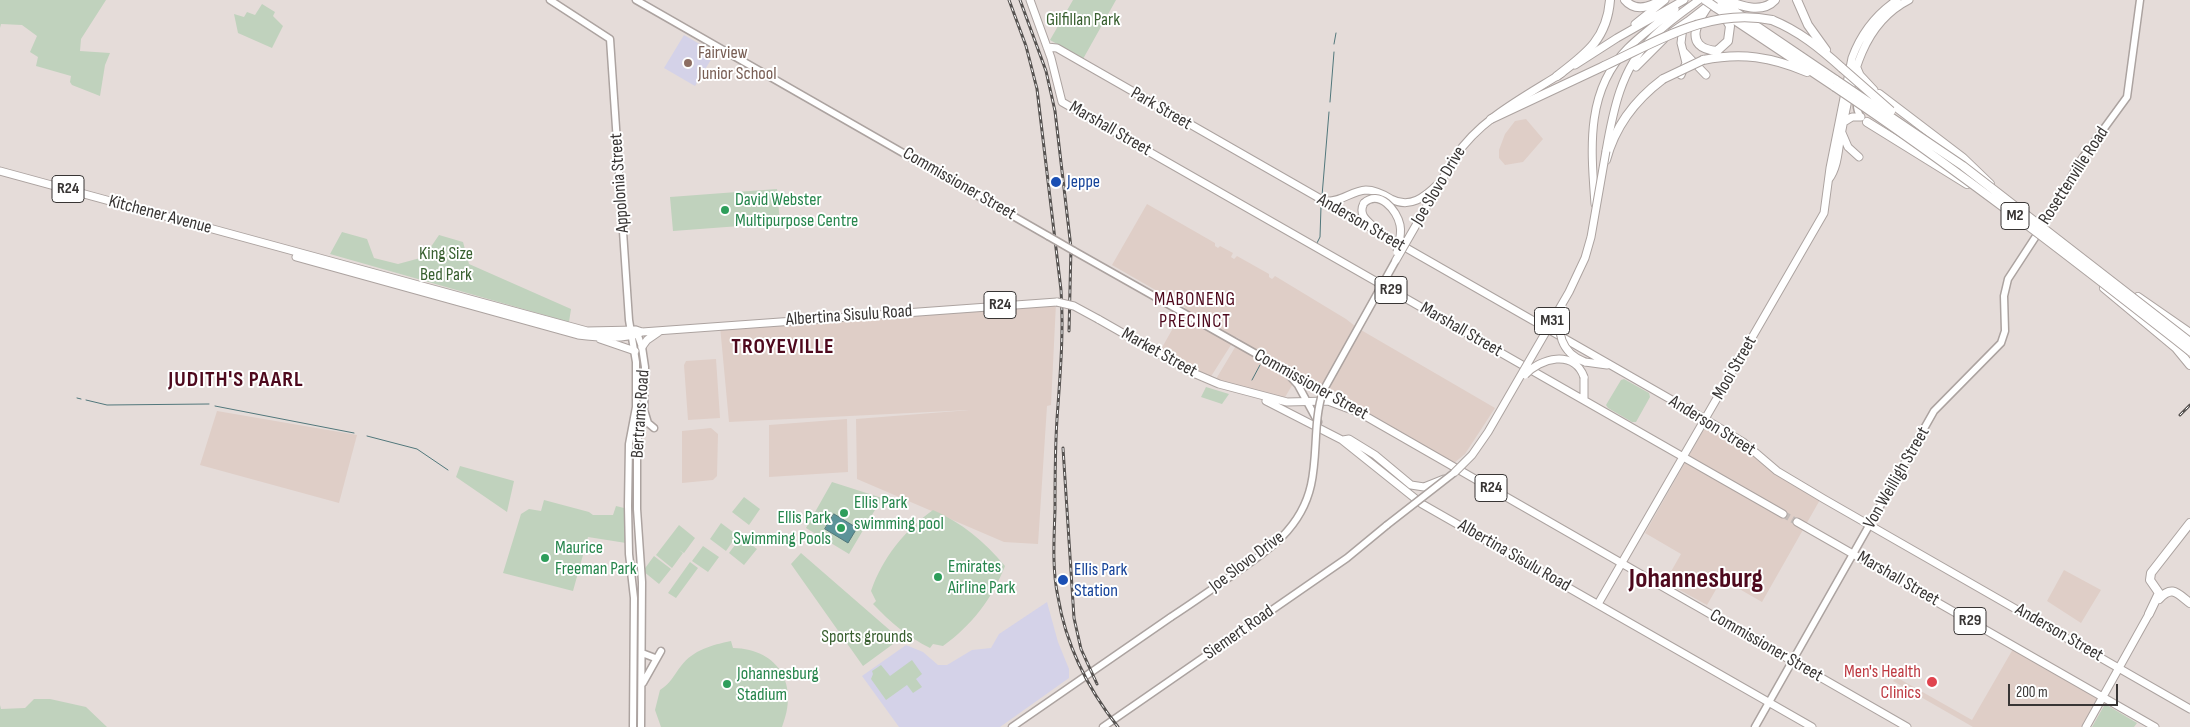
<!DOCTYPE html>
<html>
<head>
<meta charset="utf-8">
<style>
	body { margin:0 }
	#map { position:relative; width:2190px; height:727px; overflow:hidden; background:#e5dcd9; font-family:"Sofia Sans Condensed",sans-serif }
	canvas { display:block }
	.scale { position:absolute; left:2008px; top:684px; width:110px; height:22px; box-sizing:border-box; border:2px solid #383534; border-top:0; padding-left:6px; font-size:15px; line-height:18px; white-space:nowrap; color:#383534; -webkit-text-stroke:4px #fff; paint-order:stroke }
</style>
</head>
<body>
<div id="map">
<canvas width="2190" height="727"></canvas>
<div class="scale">200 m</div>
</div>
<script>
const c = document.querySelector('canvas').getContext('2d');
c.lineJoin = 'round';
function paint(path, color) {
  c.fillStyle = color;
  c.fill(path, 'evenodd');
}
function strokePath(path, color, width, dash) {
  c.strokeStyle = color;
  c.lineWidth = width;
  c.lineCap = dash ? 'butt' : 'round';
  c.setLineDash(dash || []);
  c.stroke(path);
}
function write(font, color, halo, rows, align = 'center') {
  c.font = font + ' "Sofia Sans Condensed",sans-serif';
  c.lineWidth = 4;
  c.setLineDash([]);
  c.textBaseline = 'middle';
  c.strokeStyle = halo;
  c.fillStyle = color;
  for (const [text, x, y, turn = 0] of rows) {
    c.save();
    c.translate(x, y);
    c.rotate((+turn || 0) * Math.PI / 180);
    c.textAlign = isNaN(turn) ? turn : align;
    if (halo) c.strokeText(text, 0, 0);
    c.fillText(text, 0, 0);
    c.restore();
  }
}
paint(new Path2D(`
	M1526 119 1543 139 1523 162 1505 165 1499 158V150L1505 134 1515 121Z
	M1147 204 1215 243V246L1218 248 1220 246 1233 253 1231 257 1234 259 1237 256 1269 274V277L1272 279 1275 276 1346 319 1360 330 1326 389 1263 352V363L1294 382 1284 399 1216 379 1240 339 1236 337 1210 378 1160 351 1185 307 1112 265Z
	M1056 303 1051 405 1047 406 1038 544 1004 542 857 479 856 419 970 410 729 422 720 326Z
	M1361 330 1495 408 1465 454 1454 463 1328 389Z
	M716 359 720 418 688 420 684 365 686 361Z
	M217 411 357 435 339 503 200 465Z
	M847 419 848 472 769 477V425Z
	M1707 424 1744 445 1821 498 1762 602 1722 579 1707 605 1665 582 1681 554 1645 533Z
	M711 428 718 434 717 476 713 480 682 483V431Z
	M2064 570 2101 590 2081 623 2047 601Z
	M2013 649 2103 700 2088 727H1973L1893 681 1896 677 1972 720Z`), '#dfcec7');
paint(new Path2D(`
	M684 35 715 53 695 86 664 68Z
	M1047 602 1058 642 1069 669V678L1000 727H899L862 676 906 645 923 652 938 665H947L972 650 991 648 999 634Z`), '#d4d2e8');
paint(new Path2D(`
	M0 0H106L81 39 80 51 110 53 105 65 100 96 72 85 70 82 71 76 36 66 38 57 30 52 37 36 22 25 1 24 0 28Z
	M1073 0H1116L1083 59 1050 40Z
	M262 4 275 12 273 16 283 26 272 48 238 33 234 14 244 17 247 12 255 15Z
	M777 189 780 223 673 231 670 197Z
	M342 232 367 239 374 258 398 264 424 257 439 235 463 242 469 264 571 309 569 322 330 254Z
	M1624 379 1649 393 1650 397 1636 422H1632L1608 408 1606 405 1621 380Z
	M1206 387 1229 394 1222 404 1201 397Z
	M460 466 514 481 507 512 456 477Z
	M832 482 882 498 849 554 806 528Z
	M744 497 760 509 749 525 732 512Z
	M544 500 589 512 593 515H613L616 506 624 508 626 543 588 537 573 591 503 573 521 514 529 509 541 511Z
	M933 510C962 523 984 541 1005 566 992 599 972 625 943 646L933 644 930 648C908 637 890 622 873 604L876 601 871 591C883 557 904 531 933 510Z
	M721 523 737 535 726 551 710 539Z
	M679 525 695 538 684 553 679 550 683 553 672 568 656 555Z
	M741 537 757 549 744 565 729 553Z
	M703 546 719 557 708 572 692 561Z
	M801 553 900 639 863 666 791 564Z
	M654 556 671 569 659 584 643 571Z
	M690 562 698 568 676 598 668 593Z
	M731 641 733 648C780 649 799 686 782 727H661L655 710 660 690C670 684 674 675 681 666 693 650 712 645 731 641Z
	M912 660 922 674 916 679 922 687 913 693 907 685 886 700 871 679 873 674 872 671 881 665 890 676Z
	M34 699H50L86 707 107 727H0V705L1 709 25 708Z
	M2105 704 2137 723 2134 727H2092Z`), '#c0d2bd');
const water = new Path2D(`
	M834 514 857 528 848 543 825 529Z`);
paint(water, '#5c9399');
strokePath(water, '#51777b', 1);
strokePath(new Path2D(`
	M1334 44 1336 33
	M1330 102 1334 52
	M1322 196 1329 112
	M1317 243 1320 237 1321 207
	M1252 380 1260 365
	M77 398 81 399
	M86 400 107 405 209 404
	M215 406 354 433
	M367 436 417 449 448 470`), '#51777b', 1);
strokePath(new Path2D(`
	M1783 514 1797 522`), '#c2bbb8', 7, [7, 3.5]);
const secondary = new Path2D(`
	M550 0 610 39 629 320 636 362V407L629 444 628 506 629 554 634 598 633 727
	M636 0 1048 236
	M1860 116C1855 106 1855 98 1864 90L1870 89
	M1074 251 1350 407
	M636 330 642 347 645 367 644 409 637 442V509L642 582 641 727
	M1288 374 1298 385 1318 422
	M645 413 648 423 654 428
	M642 653 655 658
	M643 683 661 651
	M1012 727 1171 617
	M1103 727 1347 558 1387 525
	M1755 727 1934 411 2001 343 2005 331 2004 296 2008 279 2040 230 2081 160 2127 97 2140 0`);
const primary = new Path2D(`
	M1030 0 1051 58 1062 102 1783 514
	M1635 24 1665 0
	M1672 32 1688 21
	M1047 47 1057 48 1705 419 1743 442 1777 471 1824 499 2190 709
	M1684 52 1706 75
	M1575 65 1617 38 1684 0
	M1636 67 1664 39
	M1857 68 1860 75 1874 90
	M1681 75 1686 63 1681 43 1683 27 1688 21 1706 7
	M1844 122 1852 117H1861
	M1842 133 1848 147 1859 157
	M1606 151C1613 111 1621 69 1651 39 1665 24 1683 12 1699 0
	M1455 157C1480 119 1524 97 1562 73
	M0 171 587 331 636 330 642 332 1057 302
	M1829 179C1838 167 1838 150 1841 135 1851 85 1858 26 1909 0
	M1325 201C1340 203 1351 191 1366 190 1375 190 1383 194 1391 199 1410 209 1425 197 1438 184
	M1364 203C1358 214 1366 220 1374 227
	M1595 204C1591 149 1585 91 1628 48 1642 34 1659 22 1675 9
	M296 257 578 335C594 337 627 340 642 332
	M1098 319 1191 372 1219 384 1287 402 1328 401 1360 413 1907 727
	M600 339 635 351
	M642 347 647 340 660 331
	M1585 362 1607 365
	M1584 400V377
	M1266 401 1342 440 1422 504 1812 727
	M1343 440 1349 439 1375 455 1411 485 1424 487 1444 479
	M1797 522 2155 727
	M1598 604 1824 213 1830 168 1852 58C1861 33 1875 15 1897 0
	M2086 727 2149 614`);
const highway = new Path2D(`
	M1625 0C1635 12 1650 7 1661 0
	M1718 0 1836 80
	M1726 0C1741 6 1762 14 1775 0
	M1797 0 1808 25 1826 50
	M1712 1C1698 18 1681 48 1717 51L1728 41 1730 26 1723 14
	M1715 7 1835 87
	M1772 20C1799 31 1820 48 1842 68
	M1703 60C1742 52 1771 57 1807 72
	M1557 76C1586 54 1607 39 1610 0
	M1879 94 1963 158 1990 184
	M1491 119 1604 66
	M1867 122 1967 184
	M1606 160C1615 126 1635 100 1663 79
	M2104 288 2176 348 2190 365
	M2138 297 2190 333
	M2159 599C2172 585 2177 593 2190 603
	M2149 614 2159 593 2150 580 2151 573 2190 523`);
strokePath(secondary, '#aca3a0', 9);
strokePath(primary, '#aca3a0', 9);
strokePath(highway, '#aca3a0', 10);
strokePath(secondary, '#fff', 6);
strokePath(primary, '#fff', 7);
strokePath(highway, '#fff', 8);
const rail = new Path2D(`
	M1009 0 1026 46 1037 89 1061 290C1064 333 1060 376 1057 419 1055 449 1055 480 1055 510 1054 539 1052 569 1058 597 1066 645 1088 689 1118 727
	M1020 0 1046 71 1055 111 1071 248 1069 331
	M2180 415 2190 405
	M1063 448 1074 618 1081 649 1097 684`);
strokePath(rail, '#575351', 3);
strokePath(rail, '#fff', 1, [4]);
const secondaryBridge = new Path2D(`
	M1048 236 1074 251
	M1387 525 1455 472
	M1171 617C1191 604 1211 590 1231 576 1266 552 1301 530 1311 485 1318 454 1313 422 1323 391L1396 260`);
const primaryBridge = new Path2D(`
	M1364 203C1379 189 1397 210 1400 225 1402 234 1399 243 1397 252
	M1396 260 1455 157
	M1057 302 1074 306 1098 319
	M1563 308C1555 331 1561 353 1585 362
	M1525 375C1540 358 1574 349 1584 377
	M1455 472 1472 455 1488 432 1569 292 1585 258 1591 237 1606 151`);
const highwayBridge = new Path2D(`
	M1705 0 1715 7
	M1604 66C1658 41 1710 7 1772 20
	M1842 68 1891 111
	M1663 79 1703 60
	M1836 80 1963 166 2190 342
	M1835 87C1957 169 2074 260 2190 351`);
strokePath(secondaryBridge, '#aca3a0', 9, []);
strokePath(primaryBridge, '#aca3a0', 9, []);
strokePath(highwayBridge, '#aca3a0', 10, []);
strokePath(secondaryBridge, '#fff', 6);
strokePath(primaryBridge, '#fff', 7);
strokePath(highwayBridge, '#fff', 8);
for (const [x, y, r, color] of [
	[688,63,5,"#8d6e63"],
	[1056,182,6,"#1a4fb4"],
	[725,210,5,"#2e9e5b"],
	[844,513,5,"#2e9e5b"],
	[841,528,5,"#2e9e5b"],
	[545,558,5,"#2e9e5b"],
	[938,577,5,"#2e9e5b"],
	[1063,580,6,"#1a4fb4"],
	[1932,682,6,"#e0444e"],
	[727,684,5,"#2e9e5b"]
]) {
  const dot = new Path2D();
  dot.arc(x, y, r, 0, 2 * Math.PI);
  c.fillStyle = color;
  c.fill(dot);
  strokePath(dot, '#fff', 2);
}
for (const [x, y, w] of [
	[68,189,32],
	[2015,216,28],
	[1391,290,32],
	[1000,305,32],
	[1552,321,35],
	[1491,488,32],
	[1970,621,32]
]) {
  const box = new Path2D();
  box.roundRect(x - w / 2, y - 13.5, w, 27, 4);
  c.fillStyle = '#fff';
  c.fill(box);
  strokePath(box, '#383534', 1);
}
write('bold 16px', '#383534', null, [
	["R24",68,189],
	["M2",2015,216],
	["R29",1391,290],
	["R24",1000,305],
	["M31",1552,321],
	["R24",1491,488],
	["R29",1970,621]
]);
write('18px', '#385f2f', '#fff', [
	["Gilfillan Park",1083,20],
	["King Size",446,254],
	["Bed Park",446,275],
	["Sports grounds",867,637]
]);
write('18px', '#785e54', '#fff', [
	["Fairview",698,53],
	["Junior School",698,74]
], 'left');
write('18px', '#383534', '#fff', [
	["Park Street",1161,109,30],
	["Marshall Street",1110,129,30],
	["Rosettenville Road",2074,176,-57],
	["Appolonia Street",620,183,-94],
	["Commissioner Street",959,184,30],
	["Joe Slovo Drive",1439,186,-59],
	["Kitchener Avenue",160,215,15],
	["Anderson Street",1361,223,30],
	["Albertina Sisulu Road",849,316,-4],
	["Marshall Street",1461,330,30],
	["Market Street",1159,353,29],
	["Mooi Street",1735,368,-60],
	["Commissioner Street",1311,385,29],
	["Bertrams Road",641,414,-86],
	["Anderson Street",1712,426,32],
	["Von Weilligh Street",1897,478,-60],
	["Albertina Sisulu Road",1514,556,30],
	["Joe Slovo Drive",1247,562,-37],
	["Marshall Street",1898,579,30],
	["Siemert Road",1239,633,-35],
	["Anderson Street",2059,633,30],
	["Commissioner Street",1766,646,30]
]);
write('18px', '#164399', '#fff', [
	["Jeppe",1067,182],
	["Ellis Park",1074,570],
	["Station",1074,591]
], 'left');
write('18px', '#27864d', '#fff', [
	["David Webster",735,200],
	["Multipurpose Centre",735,221],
	["Ellis Park",854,503],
	["swimming pool",854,524],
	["Ellis Park",831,518,"right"],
	["Swimming Pools",831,539,"right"],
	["Maurice",555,548],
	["Freeman Park",555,569],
	["Emirates",948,567],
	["Airline Park",948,588],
	["Johannesburg",737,674],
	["Stadium",737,695]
], 'left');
write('18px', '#be3a42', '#fff', [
	["Men's Health",1921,672],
	["Clinics",1921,693]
], 'right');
c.letterSpacing = '1px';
write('19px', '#4e091d', '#fff', [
	["MABONENG",1195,300],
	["PRECINCT",1195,322]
]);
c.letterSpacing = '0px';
c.letterSpacing = '1px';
write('bold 22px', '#4e091d', '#fff', [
	["TROYEVILLE",783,347],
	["JUDITH'S PAARL",236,380]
]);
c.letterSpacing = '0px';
write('bold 28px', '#4e091d', '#fff', [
	["Johannesburg",1696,580]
]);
</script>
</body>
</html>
